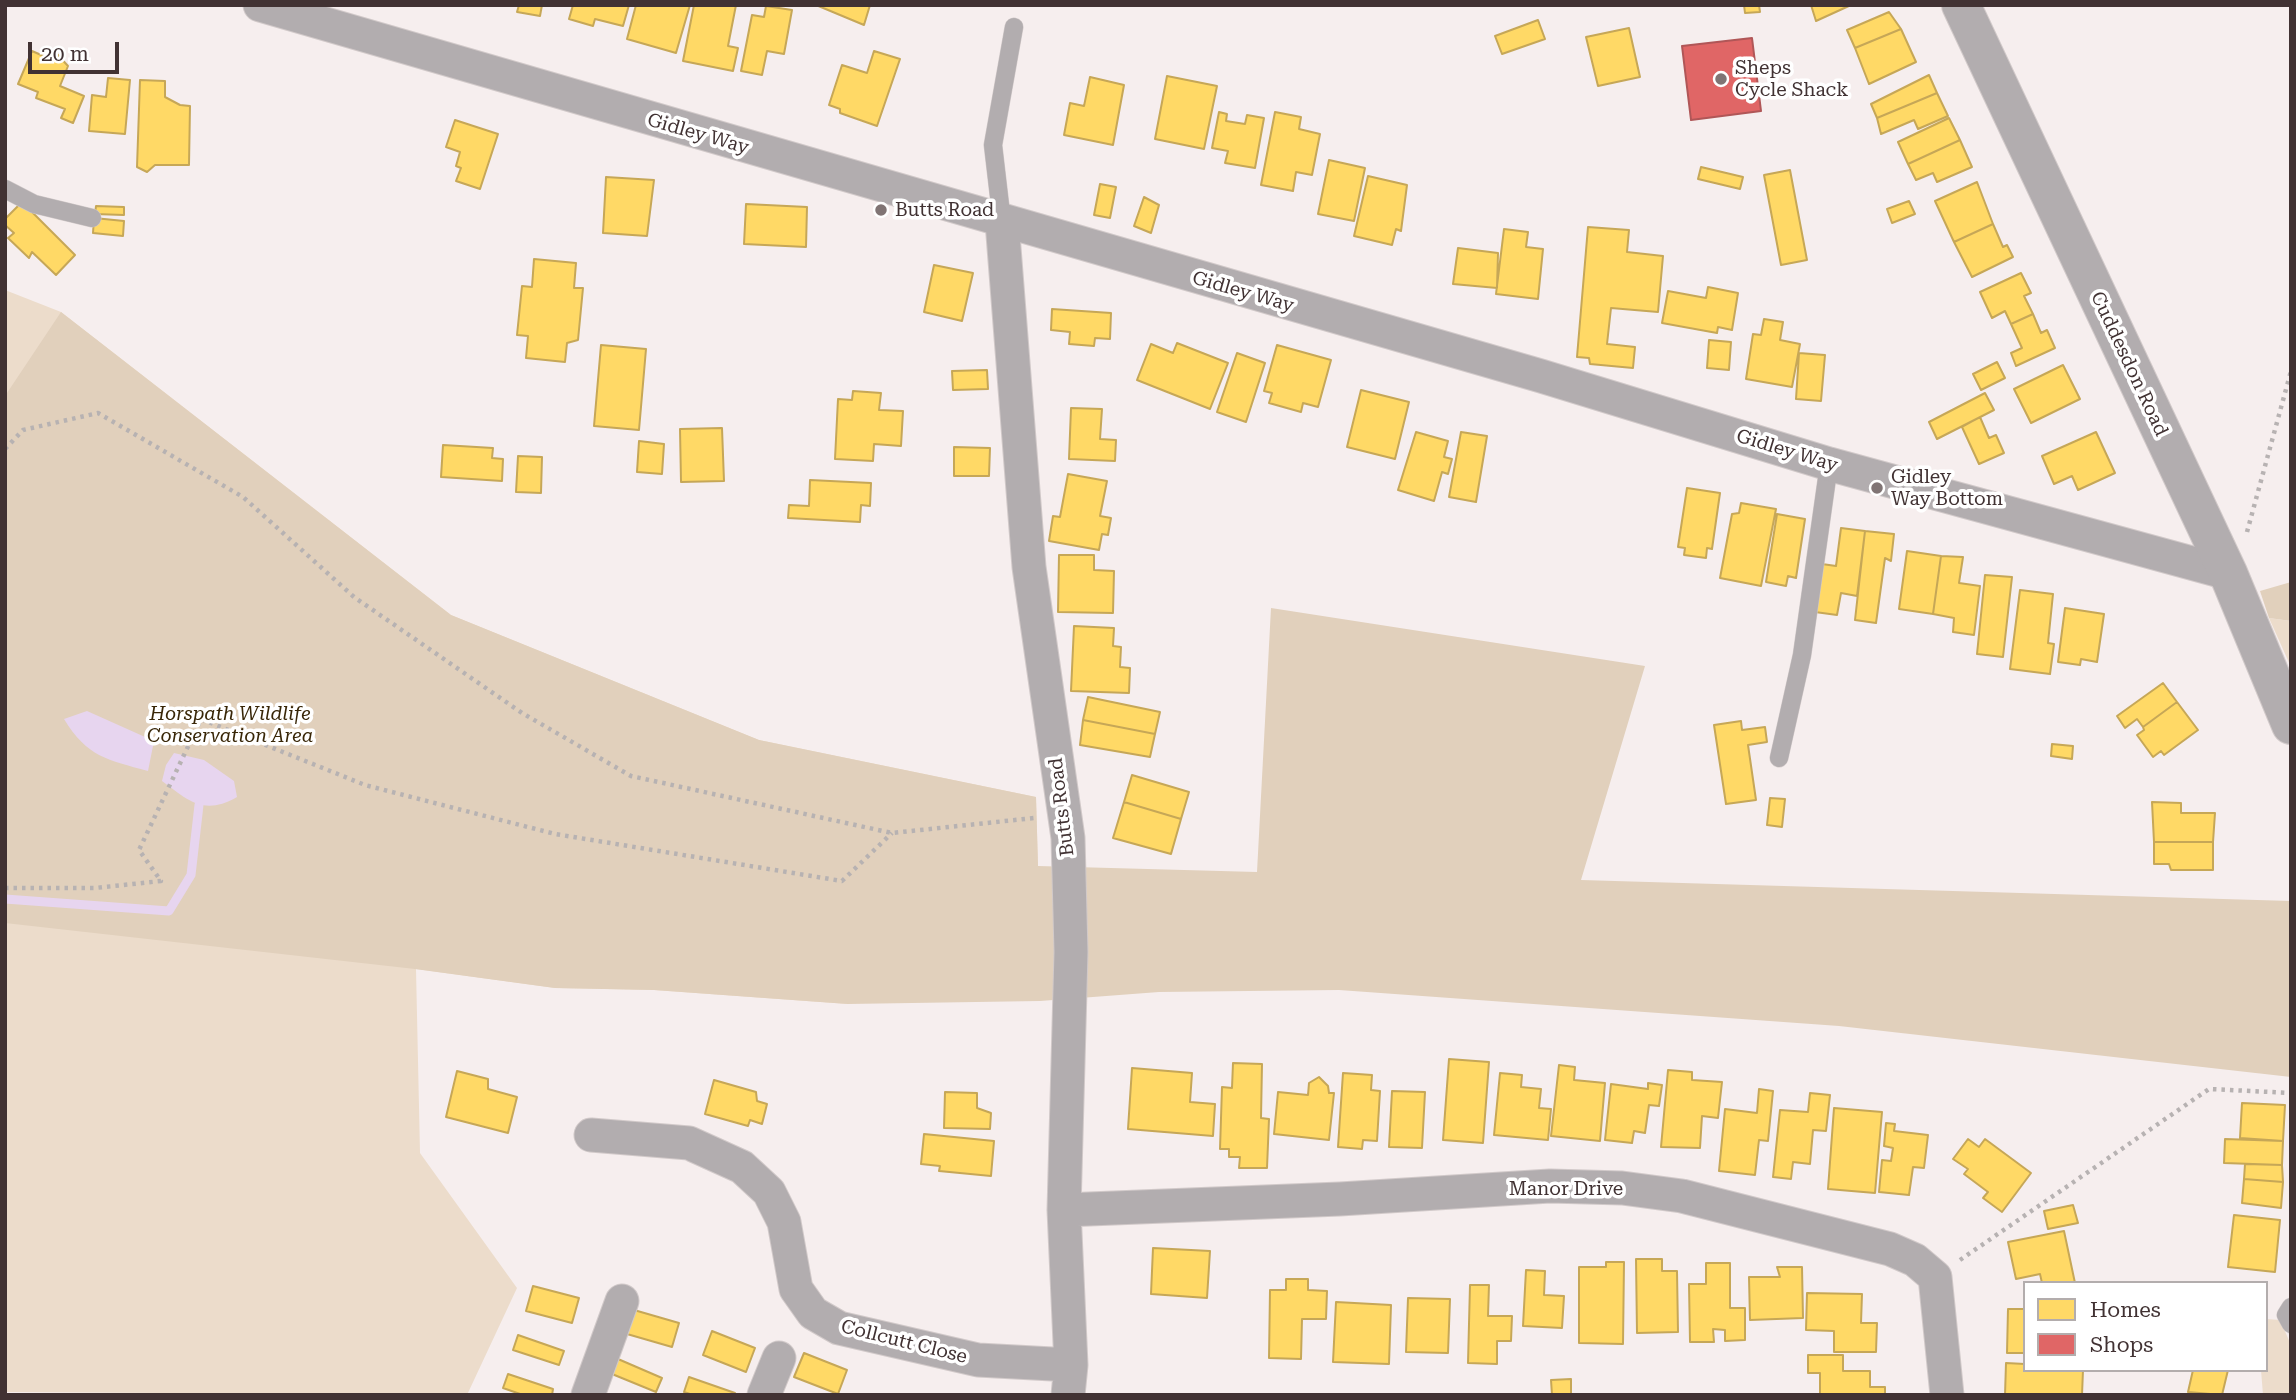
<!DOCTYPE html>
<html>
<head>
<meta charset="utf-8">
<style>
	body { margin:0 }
	#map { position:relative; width:2296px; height:1400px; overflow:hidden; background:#f6eeee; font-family:"Roboto Serif",serif }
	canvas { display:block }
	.frame { position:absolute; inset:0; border:7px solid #413233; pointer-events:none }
	.legend { position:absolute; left:2023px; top:1281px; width:245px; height:91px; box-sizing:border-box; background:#fff; border:2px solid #b3adad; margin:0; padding:9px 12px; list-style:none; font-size:21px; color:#413233 }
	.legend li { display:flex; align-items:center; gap:14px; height:35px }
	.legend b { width:35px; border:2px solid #b3adad }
	.scale { position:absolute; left:28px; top:42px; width:91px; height:32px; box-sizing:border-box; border:4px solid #413233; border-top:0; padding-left:9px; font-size:21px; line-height:24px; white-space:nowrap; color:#413233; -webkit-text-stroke:5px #fff; paint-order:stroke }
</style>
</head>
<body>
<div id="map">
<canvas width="2296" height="1400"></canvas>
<div class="frame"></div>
<ul class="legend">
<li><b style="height:19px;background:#ffd966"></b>Homes</li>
<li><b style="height:19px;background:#e06666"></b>Shops</li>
</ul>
<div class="scale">20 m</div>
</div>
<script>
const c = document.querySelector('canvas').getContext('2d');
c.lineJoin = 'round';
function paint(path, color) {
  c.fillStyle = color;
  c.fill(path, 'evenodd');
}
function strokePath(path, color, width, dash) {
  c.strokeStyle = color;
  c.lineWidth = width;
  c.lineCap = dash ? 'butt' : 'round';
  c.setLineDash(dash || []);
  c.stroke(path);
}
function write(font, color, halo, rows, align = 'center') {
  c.font = font + ' "Roboto Serif",serif';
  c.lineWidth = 7;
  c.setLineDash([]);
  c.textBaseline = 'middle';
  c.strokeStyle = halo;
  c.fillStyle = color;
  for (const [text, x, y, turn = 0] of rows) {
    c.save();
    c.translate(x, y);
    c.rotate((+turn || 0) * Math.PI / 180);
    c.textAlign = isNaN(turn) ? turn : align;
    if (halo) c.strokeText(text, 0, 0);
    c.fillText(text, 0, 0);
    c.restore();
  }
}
paint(new Path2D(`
	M5 290 61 312 451 615 759 740 1036 797 1038 866 848 1004 654 990 555 988 416 969 420 1153 517 1288 467 1395 5 1392Z
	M2269 618 2291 621V667Z
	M2266 1319 2280 1320 2291 1345V1395H2263L2261 1370H2266Z`), '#ecdccb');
paint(new Path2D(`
	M61 312 451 615 759 740 1036 797 1038 866 1257 872 1271 608 1645 666 1581 880 2291 901V1077L1839 1026 1339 990 1159 992 1040 1001 848 1004 654 990 555 988 415 969 5 923V396Z
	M2291 582V621L2269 618 2260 591Z`), '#e1d0bc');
paint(new Path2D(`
	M87 711 154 741 148 771C108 760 87 757 64 719Z
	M174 753 204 760 234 781 237 797C204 816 189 801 162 781L166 765Z`), '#e7d5ef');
const homes = new Path2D(`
	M519 5H542L540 16 517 12Z
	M573 5H629L623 26 595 19 593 26 569 19Z
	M636 5H690L676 53 627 39Z
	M694 5H736L728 46 738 48 733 71 683 61Z
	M816 5H870L864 25Z
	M1744 5H1759L1760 12 1745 13Z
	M1811 5H1851L1816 21Z
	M766 6 792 10 784 54 767 51 762 75 741 71 752 15 764 17Z
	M1889 12 1901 29 1855 48 1847 30Z
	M1538 20 1545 39 1502 54 1495 36Z
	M1629 28 1640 77 1598 86 1586 37Z
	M1901 29 1916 62 1869 84 1855 48Z
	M32 51 48 58 57 54 68 66 60 86 84 96 73 123 61 118 65 109 36 98 38 92 18 84Z
	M874 51 900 59 877 126 840 113V109L829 105 842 65 867 73Z
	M1929 75 1937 93 1877 118 1871 104Z
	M1167 76 1217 86 1204 149 1155 139Z
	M1090 77 1124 85 1113 145 1064 135 1070 103 1084 106Z
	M108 78 130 80 125 134 89 131 92 95 106 97Z
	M140 80 165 81V97L180 105 190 106 189 165H155L147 172 137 167Z
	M1937 93 1948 116 1918 129 1914 120 1881 134 1877 118Z
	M1219 112 1227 114 1226 121 1245 124 1247 115 1264 118 1255 168 1225 163 1228 151 1212 148Z
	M1275 112 1301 117 1299 129 1320 134 1312 175 1296 172 1293 191 1261 185Z
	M1949 118 1960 140 1908 164 1898 142Z
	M455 120 498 134 480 189 456 181 461 168 456 166 460 152 446 147Z
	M1960 140 1972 167 1937 182 1933 173 1916 180 1908 164Z
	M1329 160 1365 168 1354 221 1318 214Z
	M1701 167 1743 177 1740 189 1698 179Z
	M1790 170 1807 260 1781 265 1764 175Z
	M1368 176 1407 185 1401 231 1396 229 1392 245 1354 236Z
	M606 177 654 180 647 236 603 233Z
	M1977 182 1993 224 1954 242 1935 201Z
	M1100 184 1116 187 1110 218 1094 215Z
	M1144 197 1159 205 1151 233 1134 226Z
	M1909 201 1915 214 1892 223 1887 209Z
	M22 202 75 255 56 275 32 252 29 258 8 238 14 233 5 225V219Z
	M746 204 807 207 806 247 744 244Z
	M96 206 124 207V215L95 214Z
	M94 218 124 221 123 236 93 233Z
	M1993 224 2003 247 2007 245 2013 257 1972 277 1954 242Z
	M1588 227 1629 230 1627 252 1663 256 1658 312 1611 308 1607 344 1635 347 1633 368 1590 364 1589 358 1577 357Z
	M1504 229 1528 232 1526 247 1543 249 1538 299 1496 294Z
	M1458 248 1498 253 1497 288 1453 284Z
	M534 259 576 263 574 288H583L578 340 567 343 565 362 526 358 528 336 517 335 522 286 532 287Z
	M934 265 973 273 962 321 924 312Z
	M2021 273 2031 293 2024 296 2033 314 2011 324 2005 311 1992 318 1980 292Z
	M1708 287 1738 293 1732 330 1718 327 1717 333 1662 323 1668 291 1706 298Z
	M1052 309 1111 313 1110 339 1095 338 1094 346 1069 344 1070 332 1051 330Z
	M2033 314 2041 333 2047 330 2055 348 2016 366 2011 353 2022 348 2011 324Z
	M1764 319 1783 322 1780 340 1800 344 1792 387 1746 379 1753 334 1761 335Z
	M1709 340 1731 342 1729 370 1707 368Z
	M1177 343 1228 363 1210 409 1137 380 1151 344 1173 353Z
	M601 345 646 349 639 430 594 426Z
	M1277 345 1331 360 1318 407 1303 403 1301 412 1269 403 1272 393 1264 391Z
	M1237 353 1265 363 1246 422 1217 412Z
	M1799 353 1825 355 1821 401 1796 399Z
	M1997 362 2005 378 1981 390 1973 374Z
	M2063 365 2080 399 2031 423 2014 389Z
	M987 370 988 389 953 390 952 371Z
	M1361 390 1409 402 1395 459 1347 447Z
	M853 391 881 393 879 410 903 411 901 446 874 444 873 461 835 459 838 399 852 400Z
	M1985 393 1994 410 1937 439 1929 422Z
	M1071 408 1102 409 1100 439 1116 440 1115 461 1069 459Z
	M1980 417 1989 438 1996 435 2004 453 1979 464 1962 427Z
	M722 428 724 481 681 482 680 429Z
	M1416 432 1448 441 1444 457 1452 459 1448 474 1442 472 1434 501 1398 490Z
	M1461 432 1487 436 1476 502 1449 497Z
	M2096 432 2115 473 2078 490 2072 476 2054 484 2042 456Z
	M639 441 664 444 662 474 637 472Z
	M443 445 493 448 492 458 503 459 502 481 441 477Z
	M954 447 990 448 989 476H954Z
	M518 456 542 457 541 493 516 492Z
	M1068 474 1107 481 1100 516 1111 518 1108 535 1102 534 1099 550 1049 541 1053 516 1060 517Z
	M810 480 871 483 870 506 861 505 860 522 788 518 789 505 809 506Z
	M1687 488 1720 493 1712 549 1707 548 1706 558 1684 555 1685 548 1678 547Z
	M1741 503 1776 509 1761 586 1720 578 1732 514 1739 513Z
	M1777 514 1805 519 1796 578 1788 576 1786 586 1766 582Z
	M1841 528 1865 531 1857 596 1841 593 1837 615 1815 612 1822 564 1836 566Z
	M1865 531 1894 534 1891 561 1885 558 1876 623 1855 620Z
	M1907 551 1941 556 1933 614 1899 609Z
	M1059 555H1094V570L1114 571 1113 613 1058 612Z
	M1941 556 1963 557 1959 583 1980 586 1974 635 1953 632 1954 618 1933 614Z
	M1985 575 2012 577 2003 657 1977 654Z
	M2020 590 2053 594 2048 643 2054 644 2050 674 2010 669Z
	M2065 608 2104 614 2097 662 2081 659 2080 665 2058 662Z
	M1074 626 1114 628 1113 646 1121 647 1120 667 1130 668 1129 693 1071 691Z
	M2163 683 2177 702 2143 727 2137 719 2125 728 2117 716Z
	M1088 697 1160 712 1155 734 1083 720Z
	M2177 702 2198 730 2164 755 2161 751 2153 757 2137 735 2144 730 2143 727Z
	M1083 720 1155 734 1150 757 1080 745Z
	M1741 721 1742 730 1765 727 1767 742 1748 745 1756 800 1726 804 1714 725Z
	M2052 744 2073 746 2072 759 2051 756Z
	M1132 775 1189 792 1181 819 1124 802Z
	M1770 798 1785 799 1782 827 1767 825Z
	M1124 802 1181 819 1171 854 1113 838Z
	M2152 802 2181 803V813H2215L2213 842H2154Z
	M2154 842H2213V870H2171L2169 864H2154Z
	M1449 1059 1489 1062 1483 1143 1443 1140Z
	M1233 1063 1262 1064 1261 1118 1269 1119 1267 1168H1239L1240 1157H1229V1149H1220L1222 1087 1232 1088Z
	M1559 1065 1575 1067 1574 1080 1605 1083 1600 1141 1551 1136Z
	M1132 1068 1192 1073 1190 1102 1215 1104 1213 1136 1128 1129Z
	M1668 1070 1692 1072V1080L1722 1082 1718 1118 1702 1116 1700 1148 1661 1147Z
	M457 1071 488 1079V1089L517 1097 508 1133 446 1117Z
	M1343 1073 1372 1075 1371 1090 1380 1091 1377 1141 1363 1140 1362 1149 1338 1147Z
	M1500 1073 1522 1075 1521 1087 1541 1089 1539 1108 1551 1109 1548 1140 1494 1135Z
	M1319 1077 1328 1086 1329 1093H1334L1329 1140 1274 1134 1278 1092 1308 1095 1309 1083Z
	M714 1080 756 1092 757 1101 767 1104 762 1124 750 1120 748 1126 705 1114Z
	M1648 1083 1662 1085 1659 1106 1649 1105 1645 1133 1634 1131 1632 1143 1605 1140 1611 1084 1648 1089Z
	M1759 1089 1773 1091 1768 1141 1759 1140 1755 1175 1719 1171 1725 1109 1757 1113Z
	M1392 1091 1425 1092 1422 1148 1389 1147Z
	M945 1092 977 1093V1108L991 1113 990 1129 944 1128Z
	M1810 1093 1830 1095 1826 1131 1813 1130 1810 1164 1793 1162 1791 1179 1773 1177 1780 1110 1808 1112Z
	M2242 1103 2285 1105 2283 1141 2240 1138Z
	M1834 1108 1882 1112 1875 1193 1828 1189Z
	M1886 1123 1895 1124 1894 1131 1928 1135 1924 1168 1913 1167 1909 1195 1879 1192 1882 1160 1891 1161 1893 1148 1884 1146Z
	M924 1134 994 1141 991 1176 939 1171 940 1166 921 1164Z
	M1968 1139 1979 1147 1985 1139 2031 1173 2002 1212 1983 1198 1988 1192 1964 1174 1968 1169 1953 1159Z
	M2225 1139 2283 1141 2282 1165 2224 1163Z
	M2245 1164 2282 1165 2283 1182 2244 1179Z
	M2244 1179 2283 1182 2281 1208 2242 1203Z
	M2073 1205 2078 1223 2048 1229 2044 1211Z
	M2234 1215 2280 1220 2275 1272 2228 1267Z
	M2064 1231 2075 1283H2042L2040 1274 2016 1279 2008 1242Z
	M1153 1248 1210 1251 1207 1298 1151 1294Z
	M1636 1259H1662V1271H1677L1678 1332 1637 1333Z
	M1606 1262H1624L1623 1344 1579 1343V1267H1606Z
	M1706 1263H1730V1308H1745V1340L1725 1341V1330L1713 1329 1714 1342H1690L1689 1284H1706Z
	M1777 1267H1802L1803 1318 1750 1320 1749 1277H1780Z
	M1526 1270 1545 1271 1544 1295 1564 1296 1562 1328 1523 1326Z
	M1286 1279H1308V1290L1327 1291 1326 1319H1302L1301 1359 1269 1358 1270 1290H1286Z
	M1470 1285H1489L1488 1316H1512L1511 1341H1497V1364L1468 1363Z
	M533 1286 579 1298 572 1323 526 1311Z
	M1807 1293 1862 1294 1861 1323H1877L1876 1352H1834V1331L1806 1330Z
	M1408 1298 1450 1299 1448 1353 1406 1352Z
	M1336 1302 1391 1305 1389 1364 1333 1362Z
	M2008 1309H2025V1353H2007Z
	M634 1310 679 1323 672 1347 627 1334Z
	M712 1331 755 1348 746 1372 703 1355Z
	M518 1335 564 1351 559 1365 513 1350Z
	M804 1353 847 1370 838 1394 794 1377Z
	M1808 1355H1843V1371H1870V1387H1885V1395H1820V1373H1808Z
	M618 1359 662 1378 656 1392 612 1374Z
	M2006 1363 2025 1364V1370H2083L2082 1395H2005Z
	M2193 1370H2228L2222 1395 2188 1392Z
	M508 1374 553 1389 552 1395H523L503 1388Z
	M689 1377 735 1393 734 1395H693L684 1392Z
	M1571 1379V1395H1552L1551 1380Z`);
paint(homes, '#ffd966');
strokePath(homes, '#c6a757', 2);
const shops = new Path2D(`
	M1752 38 1761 111 1691 120 1682 46Z`);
paint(shops, '#e06666');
strokePath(shops, '#b05657', 2);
strokePath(new Path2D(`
	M5 899 169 911 191 875 199 805`), '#e7d5ef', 9);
const service = new Path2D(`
	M5 189 34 204 92 218
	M1002 222 993 145 1014 27
	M1779 758 1802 655 1829 464
	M2291 1307 2286 1315 2291 1324`);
const minor = new Path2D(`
	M260 5 1541 376 1829 464 2228 573
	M1002 222 1029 567 1068 838 1071 952 1064 1210 1071 1365 1068 1395
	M591 1135 689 1143 742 1167 769 1192 784 1222 796 1289 813 1313 839 1328 978 1360 1071 1365
	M1064 1210 1340 1199 1550 1186 1622 1188 1682 1196 1890 1249 1915 1260 1935 1277 1947 1395
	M588 1395 622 1301
	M764 1395 779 1358`);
const tertiary = new Path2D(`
	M1961 5 2228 573 2291 725`);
strokePath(service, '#d1c9c9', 19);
strokePath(minor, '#d1c9c9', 35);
strokePath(tertiary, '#d1c9c9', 40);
strokePath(new Path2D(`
	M5 449 23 430 98 413 243 497 354 597 522 713 631 776 892 833 1034 818
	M2247 532 2291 371
	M5 888H95L161 881 139 850 201 719 365 785 555 834 842 881 892 833
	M1960 1260 2209 1089 2291 1093`), '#b7b2b2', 4.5, [3.5, 5]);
strokePath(service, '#b2adaf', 18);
strokePath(minor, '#b2adaf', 33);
strokePath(tertiary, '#b2adaf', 38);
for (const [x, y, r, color] of [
	[1721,79,7,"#807474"],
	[881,210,7,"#807474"],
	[1877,488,7,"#807474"]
]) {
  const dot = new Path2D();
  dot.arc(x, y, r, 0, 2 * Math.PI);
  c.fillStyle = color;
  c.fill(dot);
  strokePath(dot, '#fff', 2.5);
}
write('19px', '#413233', '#fff', [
	["Sheps",1735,68],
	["Cycle Shack",1735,90],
	["Butts Road",895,210],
	["Gidley",1891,477],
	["Way Bottom",1891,499]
], 'left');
write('19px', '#413233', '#fff', [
	["Gidley Way",698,134,16],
	["Gidley Way",1243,292,16],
	["Cuddesdon Road",2129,364,65],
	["Gidley Way",1787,451,17],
	["Butts Road",1062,807,-97],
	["Manor Drive",1566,1189],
	["Collcutt Close",904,1342,14]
]);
write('italic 19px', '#382607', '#fff', [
	["Horspath Wildlife",230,714],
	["Conservation Area",230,736]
]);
</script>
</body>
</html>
